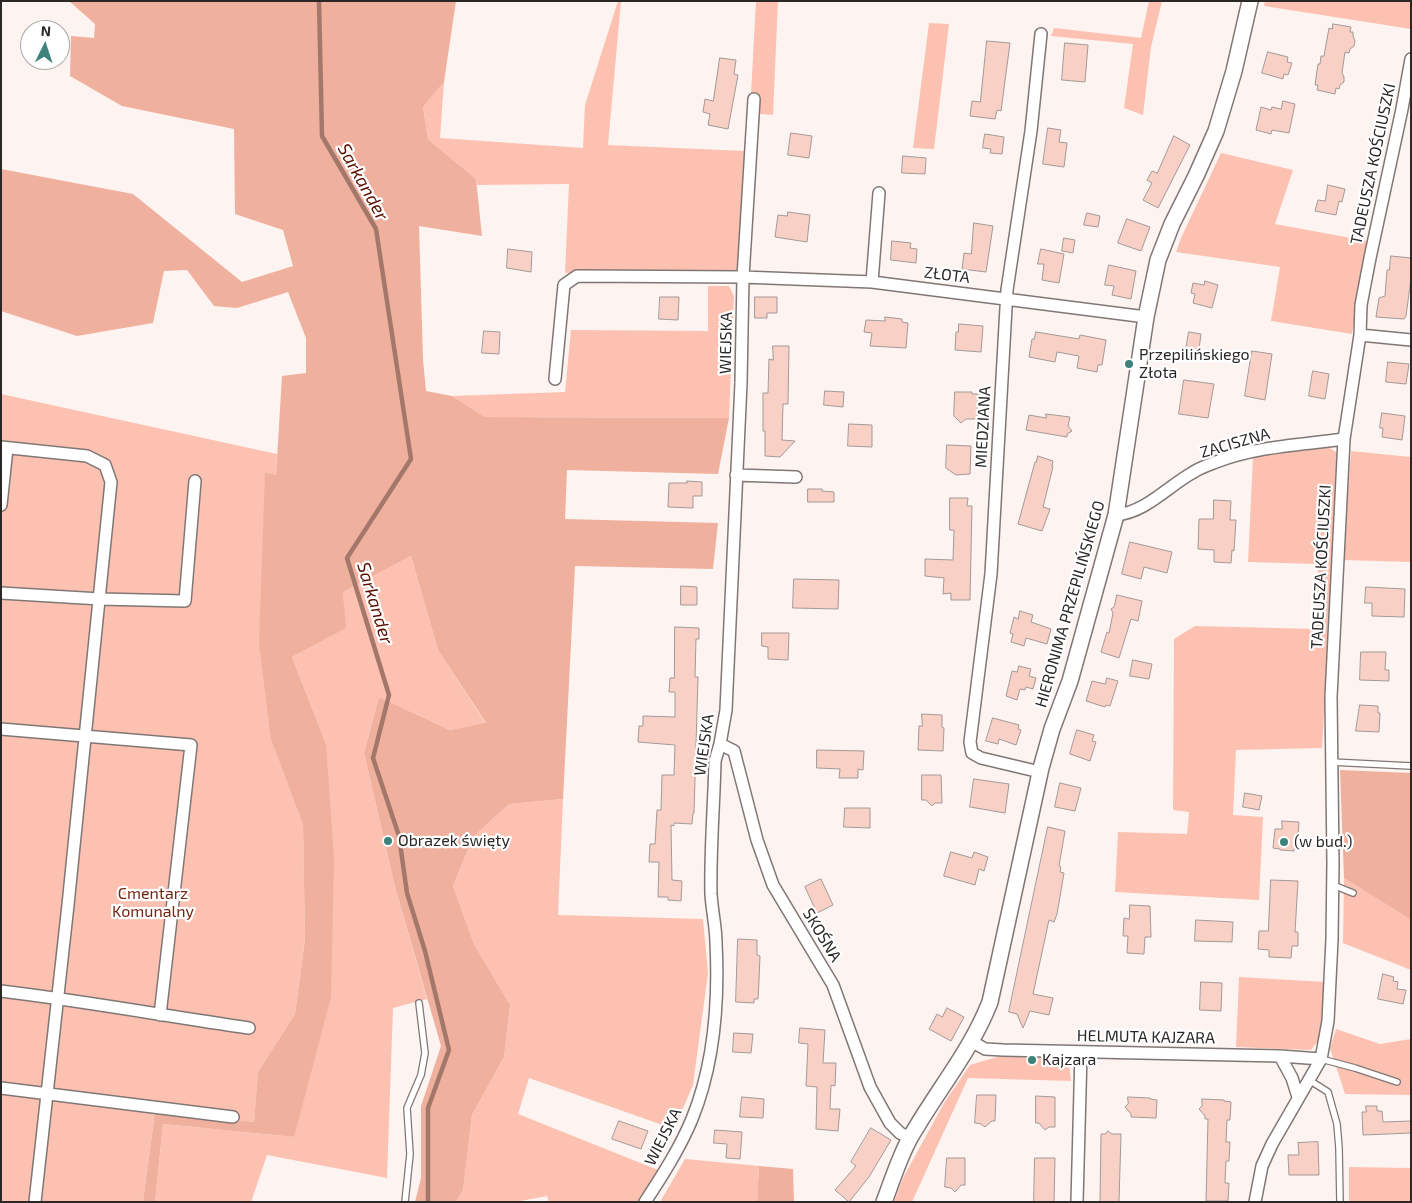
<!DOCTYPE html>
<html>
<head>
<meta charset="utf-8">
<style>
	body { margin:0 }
	#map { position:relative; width:1412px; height:1203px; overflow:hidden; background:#fdf3f0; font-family:"Exo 2",sans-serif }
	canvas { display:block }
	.frame { position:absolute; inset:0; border:2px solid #2a2726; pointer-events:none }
	.north { position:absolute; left:20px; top:20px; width:50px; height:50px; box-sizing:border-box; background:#fff; border:1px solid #aaa9a8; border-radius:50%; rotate:4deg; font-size:14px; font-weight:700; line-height:20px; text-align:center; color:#2a2726 }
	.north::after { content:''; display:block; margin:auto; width:18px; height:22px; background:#3d837b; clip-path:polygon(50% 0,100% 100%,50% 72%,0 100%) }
</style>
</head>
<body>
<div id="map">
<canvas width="1412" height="1203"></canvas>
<div class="frame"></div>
<div class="north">N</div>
</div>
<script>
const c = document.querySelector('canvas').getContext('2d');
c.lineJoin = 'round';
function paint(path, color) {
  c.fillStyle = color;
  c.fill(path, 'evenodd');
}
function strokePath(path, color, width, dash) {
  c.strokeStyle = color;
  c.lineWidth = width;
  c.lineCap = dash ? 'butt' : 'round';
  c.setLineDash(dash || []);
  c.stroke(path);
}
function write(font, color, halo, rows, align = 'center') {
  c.font = font + ' "Exo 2",sans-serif';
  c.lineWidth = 4.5;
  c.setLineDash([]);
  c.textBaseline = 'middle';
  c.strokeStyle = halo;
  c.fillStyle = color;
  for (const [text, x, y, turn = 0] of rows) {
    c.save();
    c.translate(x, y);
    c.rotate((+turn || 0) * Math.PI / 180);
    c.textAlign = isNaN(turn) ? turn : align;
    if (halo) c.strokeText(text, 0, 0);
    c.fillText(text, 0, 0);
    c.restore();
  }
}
paint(new Path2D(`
	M618 1H621L608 145 745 151 739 271 565 273 569 184 477 185 476 179 428 139 423 107 444 82 440 138 583 148 585 105Z
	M756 1H778L773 115 750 113Z
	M1149 1H1162L1151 47 1143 115 1124 108 1133 44 1051 36 1054 28 1141 38Z
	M1265 1H1411V29L1264 6Z
	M929 23 949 24 934 149 913 148Z
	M1221 153 1293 170 1275 224 1367 241 1352 334 1271 321 1280 267 1176 252 1181 238Z
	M708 286H729L734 296 729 418 485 417 452 396 565 392 571 330 708 331Z
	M1 394 277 454 276 475 265 472 271 740 303 825 305 938 295 1014 258 1072 254 1122 155 1112 143 1202H1Z
	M1325 445 1339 454 1322 748 1236 750 1233 815 1263 817 1259 900 1115 892 1118 832 1187 834 1189 812 1173 810 1174 639 1195 626 1316 629 1318 564 1248 562 1253 457 1271 451Z
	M1351 451 1411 457V562L1343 560Z
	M411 556 438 650 486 724 450 730 379 697 364 753 395 887 427 999 393 1008 387 1178 267 1155 251 1202H155L163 1124 294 1137 326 744 292 657 345 628 343 592Z
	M563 799 558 915 703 919 708 973 693 1085 674 1129 529 1078 518 1114 658 1170 639 1202H549L547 1196 515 1202H456L463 1190 472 1115 504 1057 510 1005 474 944 453 886 473 837 509 804Z
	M1344 878 1411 920V970L1343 943Z
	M1239 977 1325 982 1320 1038 1311 1050 1236 1047Z
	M1336 1029 1380 1044 1411 1039V1095L1345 1094 1330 1048Z
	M1000 1056 1061 1059 1069 1065 1071 1081 968 1078 912 1202H894L903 1178 944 1103 970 1065Z
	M685 1159 759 1166 757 1202H660Z
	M1349 1167 1411 1168V1202H1349Z`), '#fcc1b1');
paint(new Path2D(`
	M69 1H456L444 82 423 107 428 139 476 179 482 236 419 226 423 360 426 391 452 396 485 417 729 418 718 474 567 470 565 519 718 523 713 569 575 566 563 799 509 804 473 837 453 886 474 944 510 1005 504 1057 472 1115 463 1190 456 1202H415L421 1178V1106L441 1046 395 887 364 753 379 697 450 730 486 723 438 650 411 556 343 592 346 628 292 657 326 744 334 858 331 997 294 1137 163 1124 155 1202H143L155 1112 254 1122 258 1072 295 1014 305 939 303 825 271 740 259 643 265 472 276 475 282 376 306 373V338L288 292 237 308 214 306 187 270 164 271 153 323 77 336 1 311V169L133 194 242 282 293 266 283 230 235 214 234 129 122 106 70 76 71 36 94 38 95 24Z
	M1340 770 1411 773V920L1344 878Z
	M759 1166 793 1169 794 1202H757Z`), '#f0b09e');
strokePath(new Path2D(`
	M319 1 322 136 376 229 411 459 347 558 389 695 373 758 399 836 407 893 425 951 449 1050 428 1108V1202`), '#a4776b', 4.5);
const building = new Path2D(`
	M1333 24 1351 27 1350 32H1353V36L1355 41 1354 46 1350 49 1349 53 1345 52 1342 73 1344 77V82L1340 85 1339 89 1336 88 1335 94 1317 90 1318 85H1315L1318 64H1320L1321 56H1324L1329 28 1332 29Z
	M987 41 1010 43 1001 111 997 110 995 119 970 116 972 101 980 102Z
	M1065 43 1088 45 1085 82 1062 80Z
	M1268 52 1288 57 1287 62 1292 63 1288 75 1284 74 1283 79 1262 73Z
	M720 58 736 60 734 74 738 75 728 129 708 125 710 114 703 112 705 99 713 101Z
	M1283 101 1295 104 1289 133 1272 130 1271 134 1256 130 1261 107 1271 110 1272 107 1281 109Z
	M1048 128 1061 130 1059 142 1067 143 1064 167 1043 164Z
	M791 133 812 136 809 158 788 155Z
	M985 134 1004 137 1002 154 990 153 991 149 983 148Z
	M1174 136 1190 145 1158 208 1143 200 1152 183 1147 180 1152 171 1157 173Z
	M903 156 926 158 925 174 902 173Z
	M1328 185 1345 189 1342 202 1339 201 1336 215 1315 211 1318 200 1325 201Z
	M788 212 810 215 807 242 775 237 778 215 787 216Z
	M1087 213 1100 216 1098 227 1084 225Z
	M1127 219 1150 227 1141 251 1118 243Z
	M974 223 993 226 986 272 962 269 964 253 971 254Z
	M1064 238 1075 240 1073 253 1062 251Z
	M892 241 911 243 910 248 917 249 916 263 891 260Z
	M508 249 532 252 531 272 507 268Z
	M1041 249 1064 254 1059 283 1042 280 1044 264H1038Z
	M1391 256 1411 258V279L1406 316 1404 319 1376 317 1379 298 1385 296 1387 270H1389Z
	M1109 265 1136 271 1131 299 1112 295 1114 286 1105 285Z
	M1205 281 1218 285 1212 308 1193 303 1195 294 1191 293 1193 283 1204 285Z
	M660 297H679L678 320 659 319Z
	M755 297H777V313H767V318H755Z
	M885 317 902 319V322L908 323 906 348 870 346 872 333 864 332 866 320 885 321Z
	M959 324 983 326 981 352 955 350 956 332H958Z
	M484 331 500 332 499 354 482 353Z
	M1036 332 1079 339 1080 335 1106 340 1102 365H1098L1097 372 1077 368 1079 356 1057 352 1055 362 1029 357 1032 339H1034Z
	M1189 332 1201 334 1198 357 1185 355Z
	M773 346H789L788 404H783L782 440 795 441 780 457 765 456V431H763V393H768L769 359 773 360Z
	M1252 351 1272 354 1265 400 1245 396Z
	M1388 362 1409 364 1406 384 1386 382Z
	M1313 371 1329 374 1325 399 1309 396Z
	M1184 380 1214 384 1208 418 1179 414Z
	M825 391 844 392 843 407 824 405Z
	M955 392H972V394H978L977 419H966L961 423 954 416Z
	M1382 413 1405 416 1402 440 1382 437 1383 428H1380Z
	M1046 414 1070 417 1068 426 1072 431 1067 434V437L1026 430 1029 415 1046 418Z
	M849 424 872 425V447L848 446Z
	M947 445 971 446 970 474 956 475 946 468Z
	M1038 456 1053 461 1052 467H1053L1043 507 1050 509 1042 531 1018 524 1035 462H1036Z
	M687 481 702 482V496H693V508L668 507 669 483H687Z
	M808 489H822V491L834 492V502H808Z
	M950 498H968L967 506H972L970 600H951V593L943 594 944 578 925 576V559L953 560 954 530H950Z
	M1214 500 1231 501 1230 520H1236L1234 551 1232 550 1231 563 1214 562V550L1198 549 1199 519H1213Z
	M1130 542 1172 552 1167 573 1144 567 1141 579 1122 574Z
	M794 579 839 580 838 609 793 608Z
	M681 586 697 587V605H681Z
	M1366 587 1405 589 1404 617 1372 616V603H1365Z
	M1117 595 1142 601 1138 621 1131 619 1119 658 1101 652 1107 632 1109 633 1113 613 1111 609 1114 607Z
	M1020 611 1033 615 1031 622 1051 629 1047 644 1026 638 1024 646 1011 642 1013 634 1010 633 1014 617 1018 619Z
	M675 627 699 628V639H696L695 677H698L694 813H693L692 824 674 823V826L671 825 672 880 682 881 681 901 668 900V897H658L659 862H649L650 844H655L657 810H661L662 775H674L675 745 638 742 639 726H643V716L675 717V692H669L670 678H674Z
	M762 633H789L788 660 768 659V647L762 646Z
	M1361 652H1386L1385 670H1389V681L1360 680Z
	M1133 660 1152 664 1149 679 1130 676Z
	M1019 666 1031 669 1029 676 1036 678 1033 689 1026 687 1025 690 1020 689 1017 700 1006 696 1012 671 1017 672Z
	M1107 678 1118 681 1110 706 1106 705 1105 707 1086 701 1092 681 1105 684Z
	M1360 705 1378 706V713H1380L1379 732 1356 731Z
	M922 714 942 715V727L944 728 943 751 918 750 919 726H922Z
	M993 718 1019 725 1018 729 1021 730 1016 745 999 739 998 744 986 741Z
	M1077 730 1094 735 1092 741 1096 742 1090 761 1070 754Z
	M817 750 864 751 863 770 858 769V778H839L840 769 817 768Z
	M922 775H941L942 803H935L932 806 926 800H922Z
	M974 779 1009 784 1005 813 970 807Z
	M1060 783 1081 788 1075 811 1055 807Z
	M1245 793 1262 796 1259 810 1243 807Z
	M845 808H870V828L844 827Z
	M1282 821 1299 822 1298 836 1296 835 1294 851 1280 850V849L1273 848 1275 829H1282Z
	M1048 827 1065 831 1059 866 1061 867 1060 872 1064 873 1057 914 1054 922 1049 920 1033 994 1053 998 1049 1015 1030 1011 1023 1028 1017 1014 1009 1012Z
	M951 852 972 858 974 852 988 857 984 871 979 869 975 885 944 876Z
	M821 879 833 905 817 913 805 887Z
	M1271 880 1298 881 1295 932H1298V946H1292L1291 958 1269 957V950L1258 949 1259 931H1268Z
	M1130 905 1150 906 1151 937H1145L1144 954 1127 953 1128 936H1123L1124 918 1129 919Z
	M1196 920 1233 922 1232 942 1195 941Z
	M738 939 757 940V955L760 956 759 980 758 999H754V1003L736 1002Z
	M1383 974 1394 977 1393 981 1398 982 1397 989 1406 990 1403 1004 1378 999Z
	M1201 982 1222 983 1221 1011 1200 1010Z
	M947 1008 964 1017 951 1041 929 1029 937 1014 942 1017Z
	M800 1028 825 1030 823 1063H836L835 1086 831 1085 830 1109H840L838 1131 816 1129 817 1087 806 1086 808 1044 799 1043Z
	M734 1033 753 1034 751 1053 733 1052Z
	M977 1095H996L995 1121H992L985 1127 981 1124 975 1123Z
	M1036 1096 1055 1097V1127H1049L1045 1130 1039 1123H1036Z
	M742 1097 764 1099 763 1118 740 1117Z
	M1128 1097 1150 1098V1099L1157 1100 1156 1118 1131 1117V1114L1125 1107 1128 1104Z
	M1202 1099 1224 1100V1101L1231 1102 1230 1120H1227L1226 1142H1230L1229 1161H1226L1225 1183H1229L1228 1201H1206L1208 1119H1205V1116L1199 1109 1202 1106Z
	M1366 1106H1377V1111H1382L1383 1122 1411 1121V1133L1363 1135 1362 1112H1366Z
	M619 1121 648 1131 641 1149 612 1139Z
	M871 1128 891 1140 869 1177 849 1202 835 1190 856 1166 851 1162Z
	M715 1130 742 1132 740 1159 726 1158 727 1144 714 1143Z
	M1108 1131 1112 1134H1121L1119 1202H1100L1101 1134H1105Z
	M1318 1142 1319 1175H1289L1288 1155H1299L1298 1143Z
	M947 1158H965V1185H961L955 1192 951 1188 945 1187Z
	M1035 1158H1055L1054 1202H1034Z`);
paint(building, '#f8d0c5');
strokePath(building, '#a39997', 1);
const lane = new Path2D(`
	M1331 762 1411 766
	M1333 885 1353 893
	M1321 1059 1355 1068 1397 1082
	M1309 1080 1328 1092 1337 1124 1339 1148 1340 1202
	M405 1202 410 1154 407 1108 421 1075 425 1053 419 1003`);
const street = new Path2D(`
	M872 282 879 193
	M1360 335 1411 340
	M555 379 564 285 577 276 743 277 872 282 1146 317
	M1 447 87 456 105 465 111 482 68 905 35 1202
	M736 475 796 477
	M1 505 7 448
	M1116 515C1146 512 1167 487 1192 473 1199 468 1208 465 1216 462 1257 446 1302 445 1344 439
	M1 593 100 599 185 601 195 481
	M1 729 191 745 160 1015
	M720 744 734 751 757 840 773 885 833 985 870 1087 890 1123 900 1133 910 1138
	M1040 772 981 758 972 753 970 742 991 574 1007 290 1031 131 1041 34
	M1 991C84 1001 166 1016 249 1028
	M971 1041 985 1049 1003 1050 1280 1056 1321 1059
	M1280 1056 1292 1078 1298 1097
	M1 1088 233 1117
	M645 1202C662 1176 680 1148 692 1119 714 1065 719 1002 716 943 716 927 712 911 711 894 710 851 714 804 715 761L720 744 726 710 741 383 743 277 754 99
	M1077 1202 1081 1053
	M1255 1202 1262 1166 1272 1144 1321 1059 1328 1021 1332 939 1333 863 1331 697 1344 439 1360 335 1361 305 1370 258 1402 109 1411 59`);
const secondary = new Path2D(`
	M884 1202C892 1181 899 1158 910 1138 936 1092 971 1051 990 1002L1041 768 1052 729 1070 681 1116 515 1146 317 1158 260 1172 224 1196 176 1216 131 1234 71 1250 1`);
strokePath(lane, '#807775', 8);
strokePath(street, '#807775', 14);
strokePath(secondary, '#807775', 18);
strokePath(lane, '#fff', 5.5);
strokePath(street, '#fff', 11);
strokePath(secondary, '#fff', 15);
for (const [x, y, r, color] of [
	[1129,364,5,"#3d837b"],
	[388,841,5,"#3d837b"],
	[1284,842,5,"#3d837b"],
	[1032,1060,5,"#3d837b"]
]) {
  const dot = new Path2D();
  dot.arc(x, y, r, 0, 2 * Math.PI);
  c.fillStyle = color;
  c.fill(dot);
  strokePath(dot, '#fff', 2);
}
write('16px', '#2a2726', '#fff', [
	["TADEUSZA KOŚCIUSZKI",1373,164,-78],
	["ZŁOTA",947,275,7],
	["WIEJSKA",726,343,-89],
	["MIEDZIANA",983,427,-87],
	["ZACISZNA",1235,443,-16],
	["TADEUSZA KOŚCIUSZKI",1321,567,-87],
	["HIERONIMA PRZEPILIŃSKIEGO",1070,604,-74],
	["WIEJSKA",704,745,-82],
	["SKOŚNA",822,935,59],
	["HELMUTA KAJZARA",1146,1037,1],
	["WIEJSKA",663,1137,-63]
]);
write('16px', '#2a2726', '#fff', [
	["Przepilińskiego",1139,355],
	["Złota",1139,373],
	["Obrazek święty",398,841],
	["(w bud.)",1294,842],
	["Kajzara",1042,1060]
], 'left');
write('16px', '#722713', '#fff', [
	["Cmentarz",153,894],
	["Komunalny",153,912]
]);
write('italic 18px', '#5a1000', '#fff', [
	["Sarkander",363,182,61],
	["Sarkander",375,603,73]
]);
</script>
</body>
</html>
